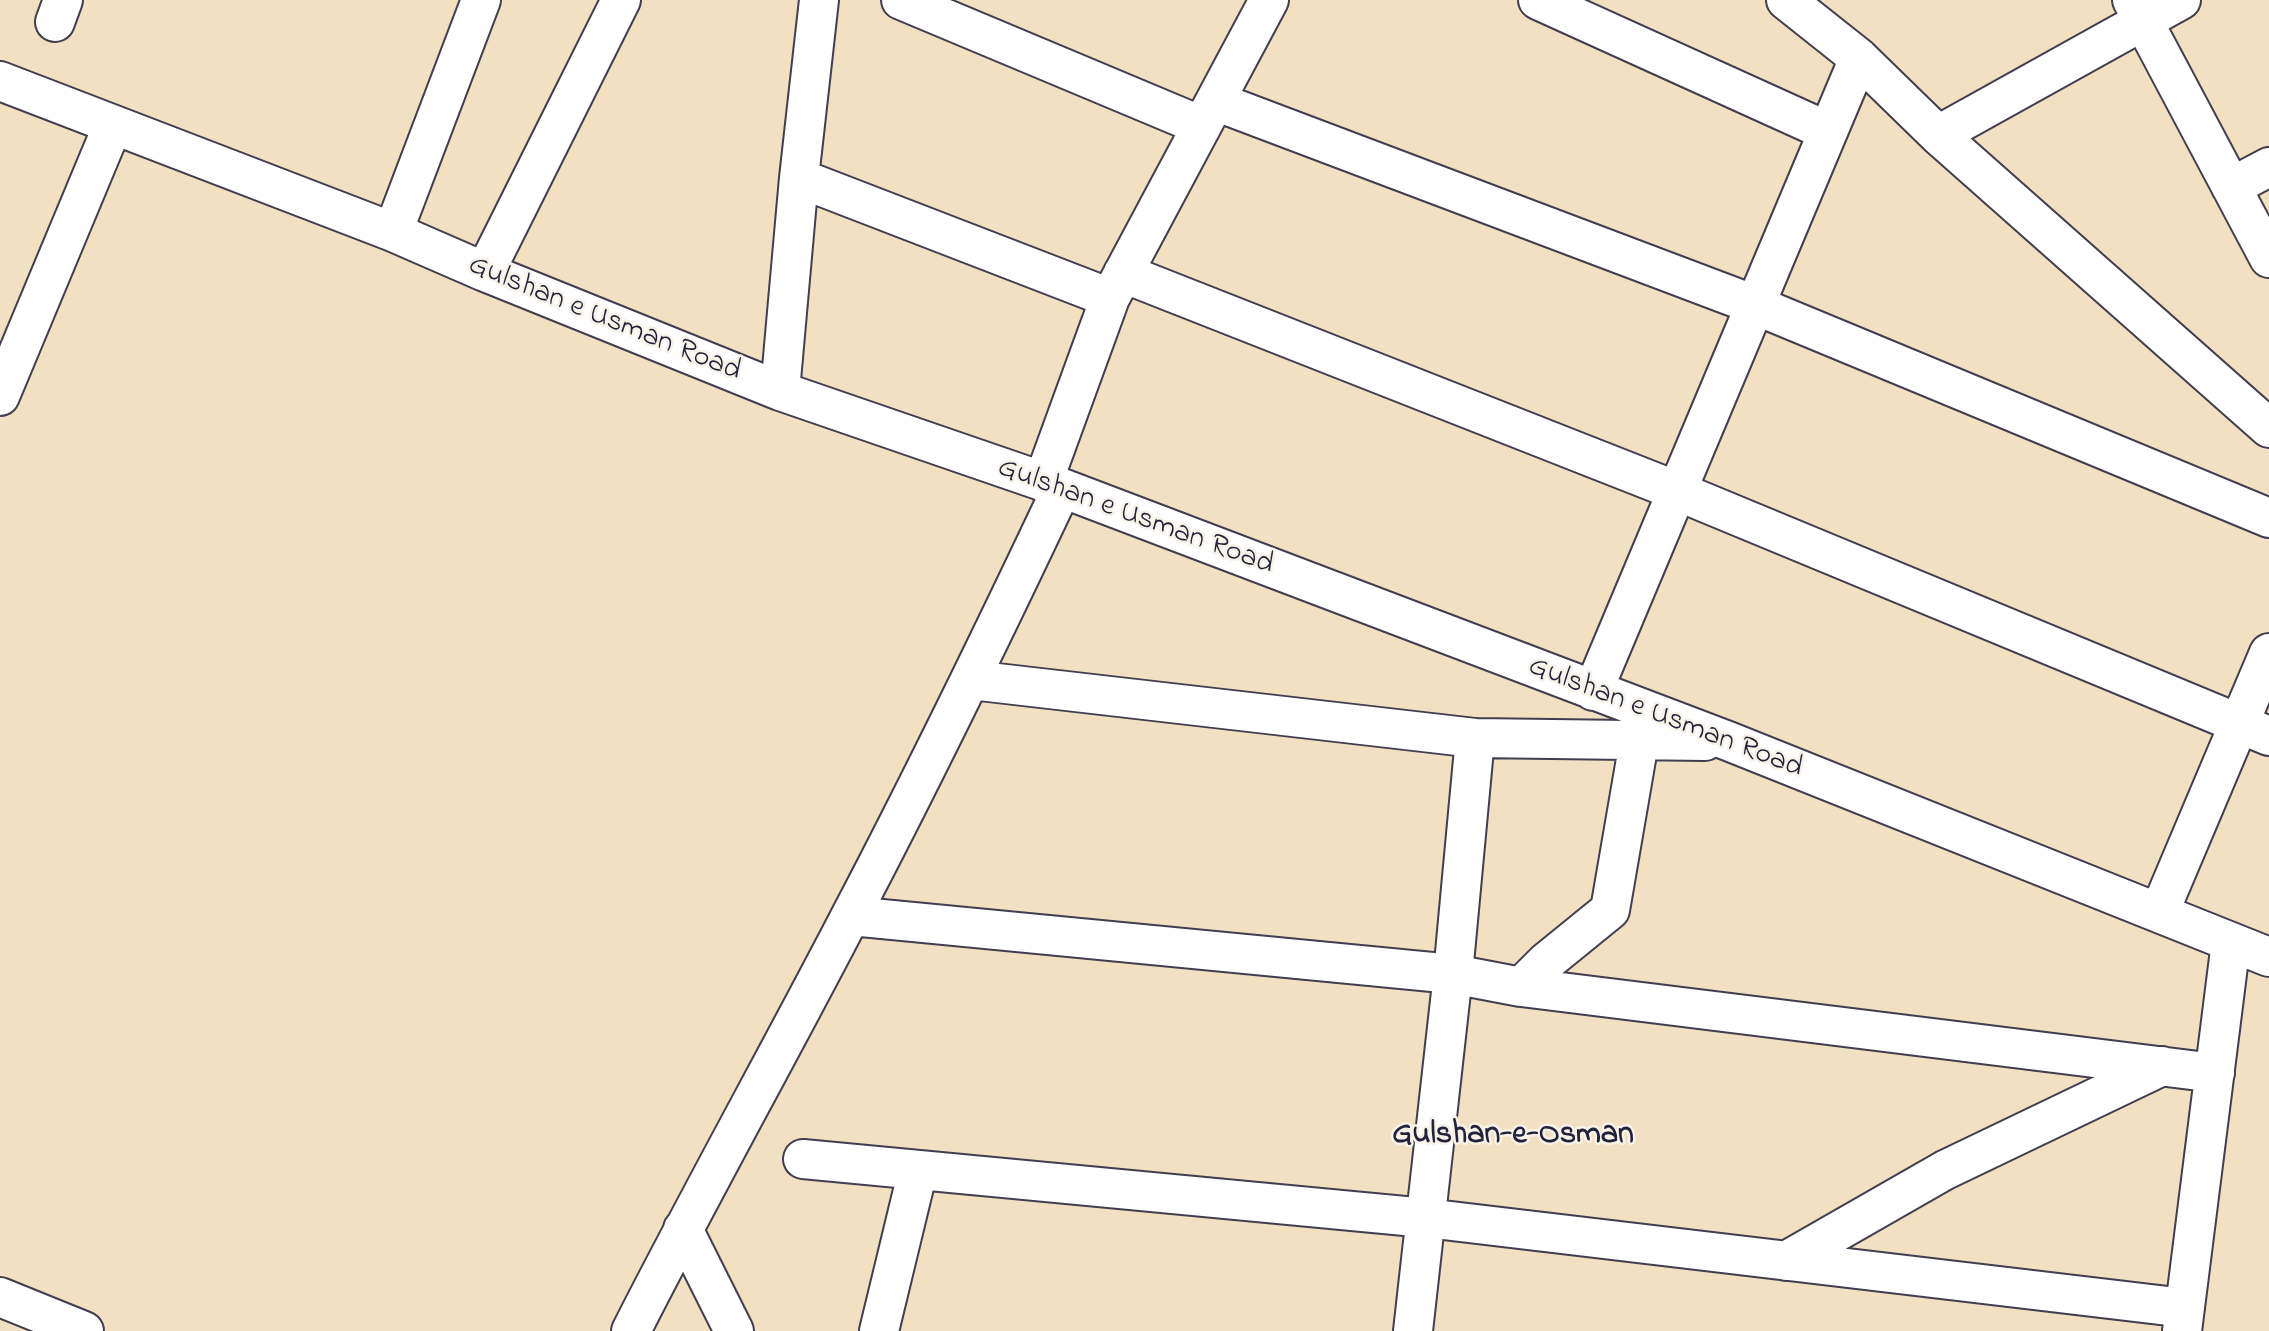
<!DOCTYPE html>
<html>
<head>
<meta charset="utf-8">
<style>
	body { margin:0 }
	canvas { display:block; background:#f1e0c2 }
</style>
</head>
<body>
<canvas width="2269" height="1331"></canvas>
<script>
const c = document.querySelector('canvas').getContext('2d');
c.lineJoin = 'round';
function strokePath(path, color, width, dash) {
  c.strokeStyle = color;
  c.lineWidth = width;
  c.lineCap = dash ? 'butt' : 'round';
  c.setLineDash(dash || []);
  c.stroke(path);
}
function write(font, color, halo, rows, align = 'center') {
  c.font = font + ' "Indie Flower",sans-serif';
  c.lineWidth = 5;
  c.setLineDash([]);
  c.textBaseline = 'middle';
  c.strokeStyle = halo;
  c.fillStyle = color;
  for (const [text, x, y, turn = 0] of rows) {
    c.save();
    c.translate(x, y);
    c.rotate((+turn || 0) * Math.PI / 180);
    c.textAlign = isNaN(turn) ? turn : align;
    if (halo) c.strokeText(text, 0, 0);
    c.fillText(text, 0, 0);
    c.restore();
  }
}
const minor = new Path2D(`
	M901 0 1202 126
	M1538 0 1827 131
	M1786 0 1859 58 1938 135 2269 428
	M2132 0 2269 258
	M55 22 63 0
	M0 81 393 232 485 272 780 391 1062 488 1728 741 2269 957
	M1215 101 1755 305 2269 518
	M1938 135 2181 0
	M799 178 1110 298
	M2231 187 2269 167
	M393 232 481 0
	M485 272 621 0
	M1123 273 1677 491 2269 736
	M780 391 799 178 819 0
	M0 396 113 125
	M1043 482 1110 298 1269 0
	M971 680 1475 738 1705 741
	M1593 691 1859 58
	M2159 913 2269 653
	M851 916 1453 974 1521 987 2215 1073
	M1521 987 1546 962 1610 910 1639 742
	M803 1159 1426 1218 2185 1308
	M683 1229 734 1331
	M1786 1261 1945 1170 2162 1066
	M0 1297 84 1331
	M631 1331C702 1191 779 1054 851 915 925 774 994 632 1062 488
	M879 1331 918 1170
	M1413 1331 1453 974 1475 738
	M2182 1331 2231 942`);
strokePath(minor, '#413e4f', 42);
strokePath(minor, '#fff', 38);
write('30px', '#22223b', '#f7f3e8', [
	["Gulshan e Usman Road",604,320,22],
	["Gulshan e Usman Road",1135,518,20],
	["Gulshan e Usman Road",1665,719,21]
]);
write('bold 32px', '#22223b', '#f7f3e8', [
	["Gulshan-e-Osman",1513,1137]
]);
</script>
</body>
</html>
